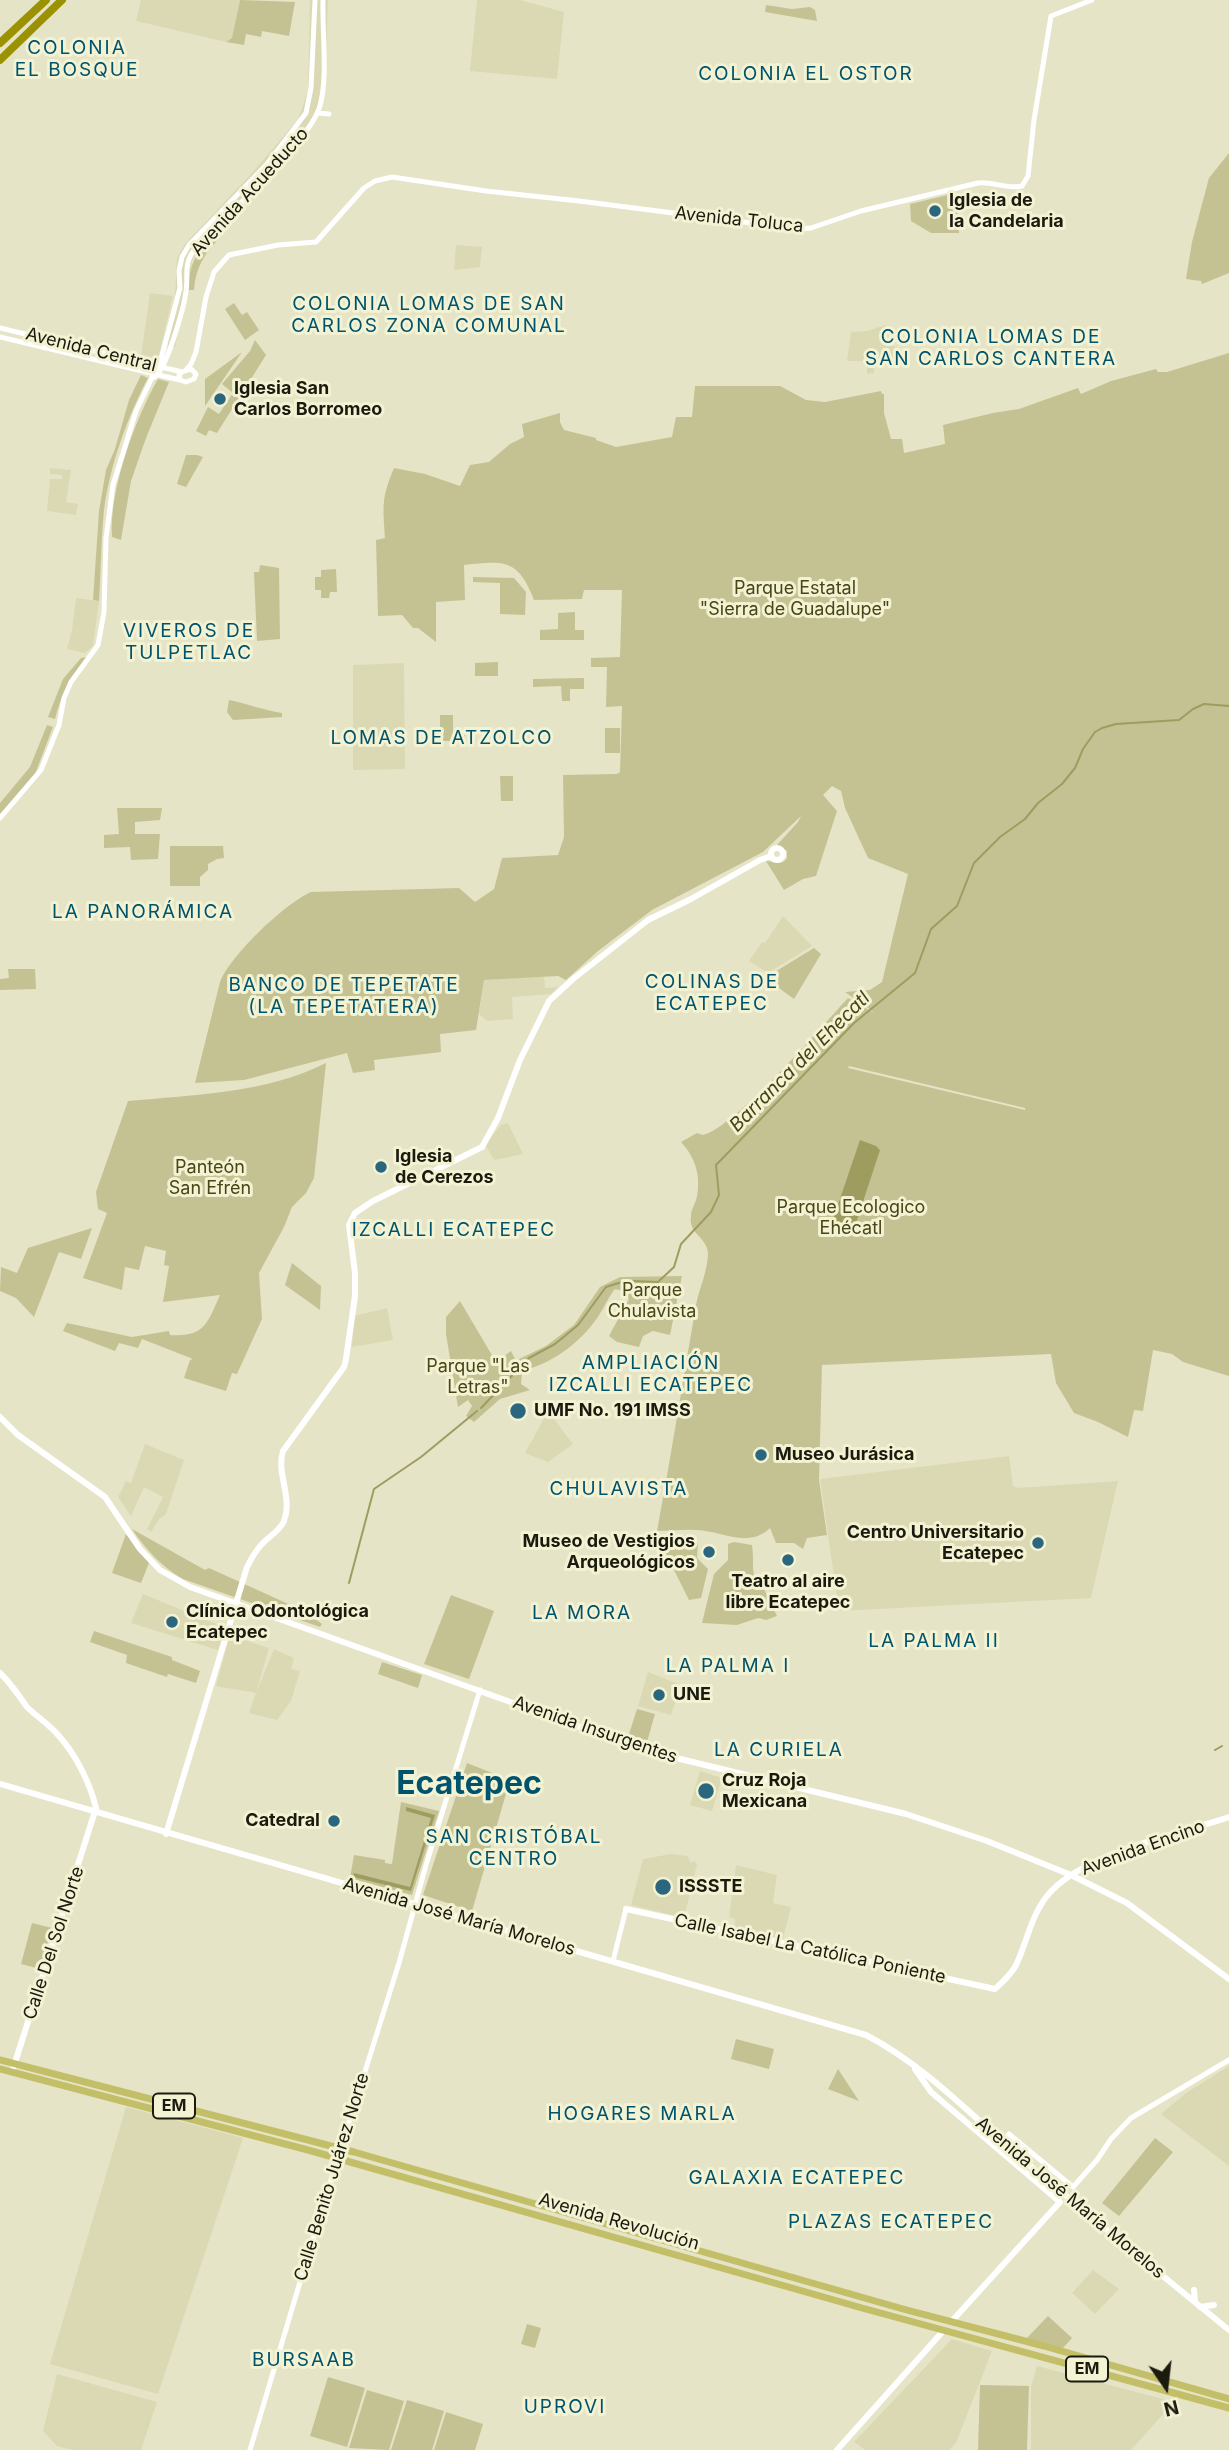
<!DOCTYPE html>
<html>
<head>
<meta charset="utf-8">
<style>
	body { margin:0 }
	#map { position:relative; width:1229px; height:2450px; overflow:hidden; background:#e6e4c6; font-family:Inter,sans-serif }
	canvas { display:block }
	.north { position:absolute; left:1131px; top:2352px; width:70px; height:70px; -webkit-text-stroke:5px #f3f2d3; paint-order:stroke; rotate:166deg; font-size:19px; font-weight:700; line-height:28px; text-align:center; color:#1b1a0f }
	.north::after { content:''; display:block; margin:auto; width:24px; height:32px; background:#1b1a0f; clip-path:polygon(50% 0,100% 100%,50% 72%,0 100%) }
</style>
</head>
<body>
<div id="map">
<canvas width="1229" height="2450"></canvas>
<div class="north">N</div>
</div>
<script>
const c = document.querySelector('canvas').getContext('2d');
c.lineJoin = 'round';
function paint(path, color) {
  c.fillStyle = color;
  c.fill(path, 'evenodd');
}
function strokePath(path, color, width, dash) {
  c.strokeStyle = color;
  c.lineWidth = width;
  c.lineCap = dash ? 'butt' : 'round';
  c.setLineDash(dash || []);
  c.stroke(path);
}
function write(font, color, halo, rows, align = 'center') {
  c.font = font + ' Inter,sans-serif';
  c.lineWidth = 6;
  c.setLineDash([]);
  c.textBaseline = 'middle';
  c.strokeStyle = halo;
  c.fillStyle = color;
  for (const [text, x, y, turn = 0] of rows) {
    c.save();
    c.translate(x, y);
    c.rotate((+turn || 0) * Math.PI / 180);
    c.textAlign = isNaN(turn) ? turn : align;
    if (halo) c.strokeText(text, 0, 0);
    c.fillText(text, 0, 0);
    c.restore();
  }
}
paint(new Path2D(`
	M141 0H240L232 39 226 42 136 21Z
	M310 0H328L325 88 322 109 283 162 200 248 192 261 188 290 175 347 163 344 175 296 177 258 185 244 253 172 298 119 303 106 308 90Z
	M477 0H520L564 12 557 79 470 71Z
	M456 245 482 247 480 267 454 270Z
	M150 293 173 296 157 363 142 360 141 356Z
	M886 325 885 346H895L894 361H874V373L867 374V361H847L851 332 867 331Z
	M50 468 71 470 66 502 78 504 76 515 47 511 50 479H62V475L50 474Z
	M76 598 99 601 93 646 85 653 67 649 72 630Z
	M404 663 405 769 353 770V665Z
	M783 916 812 946 768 973 749 961 762 942 765 943Z
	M544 976 545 988 558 987 551 994 512 997 513 1019 487 1021 479 1014 484 980Z
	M508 1123 523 1154 494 1160 485 1144 501 1125Z
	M387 1308 393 1340 352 1347 354 1316Z
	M548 1411 573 1444 548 1462 525 1453Z
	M145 1444 184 1460 166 1514 159 1519 151 1532 147 1529 163 1497 144 1487 131 1516 118 1497 126 1481 131 1483Z
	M1009 1456 1013 1486 1019 1488 1118 1481 1091 1598 839 1611 820 1479Z
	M143 1594 226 1628 218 1650 131 1623Z
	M230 1635 269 1648 256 1693 274 1649 294 1658 291 1669 300 1671 291 1701 277 1720 249 1713 256 1693 216 1686Z
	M648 1672 681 1685 671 1715 638 1706Z
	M700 1771 722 1778 712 1811 690 1805Z
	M671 1854 687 1856 691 1863 694 1861 697 1864 684 1918 631 1905 643 1859Z
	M736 1865 777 1875 773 1903 791 1907 783 1939 734 1929 735 1919 729 1917Z
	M1229 2066V2166L1161 2114 1186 2093Z
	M126 2107 243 2138 158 2394 50 2364Z
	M1093 2270 1119 2289 1095 2314 1072 2293Z
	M952 2339 992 2351 956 2443 949 2450H865L854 2442Z
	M1037 2366 1174 2402 1131 2450H1031V2387Z
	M57 2374 157 2402 141 2450H73L57 2446 43 2431Z`), '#dbd9b4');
paint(new Path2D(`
	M240 0 295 2 289 36 262 31 261 37 246 34 244 45 226 42 232 38Z
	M766 5 792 9 810 7 815 10 817 21 765 12Z
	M1229 153V273L1202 284 1201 281 1186 279 1192 242 1209 178Z
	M956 193 959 233H931L911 221 910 204Z
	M216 232 220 238C205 252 195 269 194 290H188C190 261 196 253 216 232Z
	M234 303 242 315 247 312 259 330 245 340 225 309Z
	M255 340 266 355 217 433 209 430 206 436 196 431 208 407 219 414 233 393 222 384 250 351Z
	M242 352 205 406V379Z
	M1229 353V1376L1183 1362 1172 1354 1153 1350 1143 1411 1134 1410 1128 1437 1098 1422 1074 1413 1056 1383 1051 1354 822 1365 819 1480 827 1535 807 1538 803 1549 794 1543H776L770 1528C748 1549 723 1531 696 1530 683 1529 670 1531 657 1531 671 1456 683 1380 696 1305 699 1289 708 1270 708 1253 707 1237 688 1234 691 1216 691 1209 696 1203 697 1196 701 1175 695 1157 681 1142L697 1133 703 1135C736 1127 821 1027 848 998L876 1014 845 992 870 990 882 982 908 874 868 858 845 808 841 791 832 786 823 795 837 811 816 876 803 879 784 890 766 861C775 862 782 866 787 858V851L777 845 798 822 801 816 763 852 652 910 598 951 566 980 558 976 484 980 476 1030 440 1034 441 1052 374 1060 375 1070 353 1073 347 1053 244 1080 195 1083 220 982C231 955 284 904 311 892L459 888 475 902 494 889 502 858 558 855 564 837 563 775 617 774 620 772 622 706 606 707 607 667H591V658L620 657 622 590H584L582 599 534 600C518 558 503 561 464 565L465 600 436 602V642L418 628H413L402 615 378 616 376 540 385 538C383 506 381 499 394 468L425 474 460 486 470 465 489 462 510 444 524 437 522 424 560 413V422L564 430 596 438V440L616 447 672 437 676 417H692L695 386H780L806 400 825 402 881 391 882 394H884V413L891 439H902L904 453 945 444 943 425 993 413 1019 409 1078 388 1081 394 1111 381 1156 369 1158 372H1167ZM849 1066 1025 1108V1110L848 1068Z
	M141 375 148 378C127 418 110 465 104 510 101 540 101 571 99 601L93 600 99 511 106 470 115 449 129 400Z
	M158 379 169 382 146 438 131 481 121 540 112 537C109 490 135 419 158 379Z
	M186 455H197L203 457 186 487 177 484Z
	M260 565 279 568 280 639 257 641 254 572H259Z
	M336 569 337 592H330L329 598H321V590H315V577H321V570Z
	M473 577 514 578 526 592 525 615 500 614V583L473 582Z
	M575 612V630H584V640H540V630L558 629V613Z
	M87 657C72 677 61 694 55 719L48 717 63 679 81 658Z
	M498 662V676H475V663Z
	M584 678V689H570V701H562L561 686 533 687V679Z
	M229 700C248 704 263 710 282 713V717L233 720 227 712Z
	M440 715H453V734L465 735V741H440Z
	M47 725 53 727 35 774 0 814V803L30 767Z
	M605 728H620V753H605Z
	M500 776H513V801H501Z
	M117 808H162L160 820 135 822V834H160L158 859 131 860 130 847 104 848V835L119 834Z
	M170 846H223L224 858 217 859 208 864V870L200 877V886H170Z
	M814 948 821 954 794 999 765 978Z
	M8 969H35L36 989 0 990V979L9 978Z
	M326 1063 314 1178 306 1193 292 1207 284 1227 259 1273 262 1319 237 1374 232 1373 226 1391 184 1378 190 1360 193 1359 142 1339 138 1348 119 1343 115 1351 63 1331 67 1323 132 1337 169 1331 170 1335C205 1337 207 1324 220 1295L163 1302 169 1266 164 1265 166 1251 145 1246 139 1270 125 1267 122 1290 83 1278 107 1213 98 1209 96 1192 128 1101C193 1095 267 1093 326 1063Z
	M92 1228 81 1259 59 1252 34 1317 16 1298 0 1291 1 1267 17 1273 28 1248Z
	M292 1263 321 1286 320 1310 285 1285Z
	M682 1276 670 1335 653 1331 643 1336 639 1347 617 1342 609 1336 629 1299 623 1291 615 1289C609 1296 606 1304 601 1312 584 1340 554 1363 524 1370L519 1359 546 1346 574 1325 600 1287 620 1277Z
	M460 1301 496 1362 511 1351 522 1373 521 1384 530 1390 500 1399 474 1422 466 1416 472 1406 468 1400 458 1407 446 1334V1317Z
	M132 1529 205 1570 209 1568 306 1612 322 1624 320 1627 183 1579C161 1566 146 1550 132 1529Z
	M126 1534 149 1563 141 1583 112 1573Z
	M694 1535 698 1544 697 1558 708 1569 701 1598 689 1600 657 1536Z
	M734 1542 752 1545C755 1567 749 1569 761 1590L764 1589 777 1616 766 1620 758 1618 737 1625 702 1623 714 1574 728 1560V1544Z
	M451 1595 494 1611 469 1679 424 1664Z
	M94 1631 172 1657V1660L200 1671 196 1683 168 1674 167 1677 126 1663 127 1655 90 1642Z
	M382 1662 422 1675 418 1688 378 1674Z
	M637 1709 655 1714 647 1742 628 1737Z
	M467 1763 510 1780 472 1911 423 1895Z
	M401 1802 439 1811 412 1895 350 1878 354 1855 385 1860V1863L392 1864Z
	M32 1923 52 1928 40 1969 21 1964Z
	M736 2039 774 2049 769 2069 731 2059Z
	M838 2069 859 2101 828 2089Z
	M1155 2138 1173 2152 1119 2216 1102 2203Z
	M1048 2316 1072 2338 1063 2348 1026 2339Z
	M527 2324 541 2328 535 2348 521 2344Z
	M328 2377 365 2388 347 2447 310 2436Z
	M980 2385 1029 2386 1027 2450H978Z
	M367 2390 404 2401 389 2450 349 2448Z
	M407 2400 444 2411 432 2450H391Z
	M446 2412 483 2424 475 2450H434Z`), '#c4c293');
paint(new Path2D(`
	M860 1140 876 1146 880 1150 855 1226 838 1230 830 1228Z
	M406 1807 435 1815 411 1891 353 1877 354 1873 410 1887 431 1818 406 1811Z`), '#9f9c60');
strokePath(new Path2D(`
	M632 1281 658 1282 674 1267 681 1244 711 1212 719 1195 716 1165 854 1023 915 973 931 929 957 906 974 863 1000 837 1025 819 1038 803 1062 784 1075 768 1083 749 1095 732 1102 728 1116 724 1179 720 1193 709 1204 704 1229 706
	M481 1408 529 1358 555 1344 578 1325 606 1287 625 1281
	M349 1583 374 1489 421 1457 477 1411
	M1215 1750 1222 1746`), '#9f9c60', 2);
strokePath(new Path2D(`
	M317 113 329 114
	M0 328 182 372
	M0 337 180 380
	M191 369 196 374 194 379 186 382 180 380 179 375 182 372Z
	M186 370 191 364 196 352 206 297 214 272 229 255 278 245 316 242 364 188 375 181 392 177 486 191 579 201 799 229 811 228 861 211 978 183C993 181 1008 190 1022 186L1028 176 1034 120 1051 16 1092 0
	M153 378C166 373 184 307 186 291 188 280 185 269 189 259 195 245 209 234 220 223 245 199 311 137 320 106 328 77 322 32 323 0
	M0 818 41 770 59 725 64 698 71 682 98 645 104 612 106 538 113 485 136 411 161 359 180 288 179 271 182 257 189 245 267 164 306 113 311 88 315 0
	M613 1961 626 1909
	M1003 2142 1009 2134 1073 2187 1097 2160 1111 2139 1131 2118 1229 2060
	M250 2450 320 2215 399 1963 426 1865 480 1690`), '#fff', 5);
strokePath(new Path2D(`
	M771 854a6 6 0 1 1 12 0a6 6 0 1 1-12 0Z
	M0 1417 18 1435 105 1497 140 1549 160 1570 190 1587 594 1732 664 1755 906 1814 987 1841 1071 1875 1127 1903 1229 1979
	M0 1673C11 1683 18 1695 27 1707 37 1717 50 1725 59 1736 76 1755 90 1783 96 1808L12 2072
	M0 1784 866 2035C924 2065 971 2115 1020 2157 1089 2216 1159 2273 1229 2330
	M166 1834 247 1567C251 1559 255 1551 262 1544 269 1536 280 1531 284 1521 293 1497 276 1474 283 1451L344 1367 346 1359 355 1296V1273L349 1225 355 1213 373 1201 482 1147 498 1118 520 1060 549 1001 573 979 648 920 691 899 760 860 771 856
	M626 1909 995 1989C1002 1982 1012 1974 1016 1965 1027 1942 1031 1916 1047 1896 1080 1854 1178 1834 1229 1817
	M915 2069 931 2092 1060 2202 952 2321
	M1194 2290 1195 2302
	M1200 2307 1214 2305
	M837 2450 944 2330`), '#fff', 6);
strokePath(new Path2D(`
	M0 2060 354 2152 903 2309 1044 2346 1229 2399
	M0 2069 308 2150 862 2308 1229 2408`), '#c3be68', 7);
strokePath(new Path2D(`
	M0 43 46 0
	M0 60 62 0`), '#9b9203', 8);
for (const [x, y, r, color] of [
	[935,211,7,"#2a667d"],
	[220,399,7,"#2a667d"],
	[381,1167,7,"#2a667d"],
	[518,1411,9,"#2a667d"],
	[761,1455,7,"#2a667d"],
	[1038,1543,7,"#2a667d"],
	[709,1552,7,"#2a667d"],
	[788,1560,7,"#2a667d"],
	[172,1622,7,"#2a667d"],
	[659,1695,7,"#2a667d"],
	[706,1791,9,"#2a667d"],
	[334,1821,7,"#2a667d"],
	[663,1887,9,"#2a667d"]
]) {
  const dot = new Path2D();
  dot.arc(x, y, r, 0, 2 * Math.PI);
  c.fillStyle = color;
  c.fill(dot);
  strokePath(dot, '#f3f2d3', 2.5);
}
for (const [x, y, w] of [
	[174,2106,42],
	[1087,2369,42]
]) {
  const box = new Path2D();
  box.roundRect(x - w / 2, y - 12.5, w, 25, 5);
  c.fillStyle = '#f3f2d3';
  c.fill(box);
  strokePath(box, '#1b1a0f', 2);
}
write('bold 16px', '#1b1a0f', null, [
	["EM",174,2106],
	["EM",1087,2369]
]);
write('18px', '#1b1a0f', '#f3f2d3', [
	["Avenida Acueducto",250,192,-48],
	["Avenida Toluca",739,220,6],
	["Avenida Central",91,350,14],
	["Avenida Insurgentes",595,1730,19],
	["Avenida Encino",1143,1848,-20],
	["Avenida José María Morelos",459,1917,16],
	["Calle Del Sol Norte",54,1943,-72],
	["Calle Isabel La Católica Poniente",810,1949,12],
	["Calle Benito Juárez Norte",332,2177,-73],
	["Avenida José María Morelos",1070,2198,40],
	["Avenida Revolución",619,2222,16]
]);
write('bold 18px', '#1b1a0f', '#f3f2d3', [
	["Iglesia de",949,201],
	["la Candelaria",949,222],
	["Iglesia San",234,389],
	["Carlos Borromeo",234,410],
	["Iglesia",395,1157],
	["de Cerezos",395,1178],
	["UMF No. 191 IMSS",534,1411],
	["Museo Jurásica",775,1455],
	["Centro Universitario",1024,1533,"right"],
	["Ecatepec",1024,1554,"right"],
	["Museo de Vestigios",695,1542,"right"],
	["Arqueológicos",695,1563,"right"],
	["Teatro al aire",788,1582,"center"],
	["libre Ecatepec",788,1603,"center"],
	["Clínica Odontológica",186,1612],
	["Ecatepec",186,1633],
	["UNE",673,1695],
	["Cruz Roja",722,1781],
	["Mexicana",722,1802],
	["Catedral",320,1821,"right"],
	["ISSSTE",679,1887]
], 'left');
write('18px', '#484516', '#f3f2d3', [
	["Parque Estatal",795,589],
	["\"Sierra de Guadalupe\"",795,610],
	["Panteón",210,1168],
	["San Efrén",210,1189],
	["Parque Ecologico",851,1208],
	["Ehécatl",851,1229],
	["Parque",652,1291],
	["Chulavista",652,1312],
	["Parque \"Las",478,1367],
	["Letras\"",478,1388]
]);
c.letterSpacing = '2px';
write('19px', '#00536c', '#f3f2d3', [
	["COLONIA",77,48],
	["EL BOSQUE",77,70],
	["COLONIA EL OSTOR",806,74],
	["COLONIA LOMAS DE SAN",429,304],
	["CARLOS ZONA COMUNAL",429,326],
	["COLONIA LOMAS DE",991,337],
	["SAN CARLOS CANTERA",991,359],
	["VIVEROS DE",189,631],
	["TULPETLAC",189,653],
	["LOMAS DE ATZOLCO",442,738],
	["LA PANORÁMICA",143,912],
	["COLINAS DE",712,982],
	["ECATEPEC",712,1004],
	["BANCO DE TEPETATE",344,985],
	["(LA TEPETATERA)",344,1007],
	["IZCALLI ECATEPEC",454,1230],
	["AMPLIACIÓN",651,1363],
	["IZCALLI ECATEPEC",651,1385],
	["CHULAVISTA",619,1489],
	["LA MORA",582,1613],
	["LA PALMA II",934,1641],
	["LA PALMA I",728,1666],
	["LA CURIELA",779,1750],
	["SAN CRISTÓBAL",514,1837],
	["CENTRO",514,1859],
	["HOGARES MARLA",642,2114],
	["GALAXIA ECATEPEC",797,2178],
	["PLAZAS ECATEPEC",891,2222],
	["BURSAAB",304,2360],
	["UPROVI",565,2407]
]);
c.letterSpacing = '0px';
write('italic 19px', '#464213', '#f3f2d3', [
	["Barranca del Ehecatl",800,1062,-45]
]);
write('bold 32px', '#00536c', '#f3f2d3', [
	["Ecatepec",469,1784]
]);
</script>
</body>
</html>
